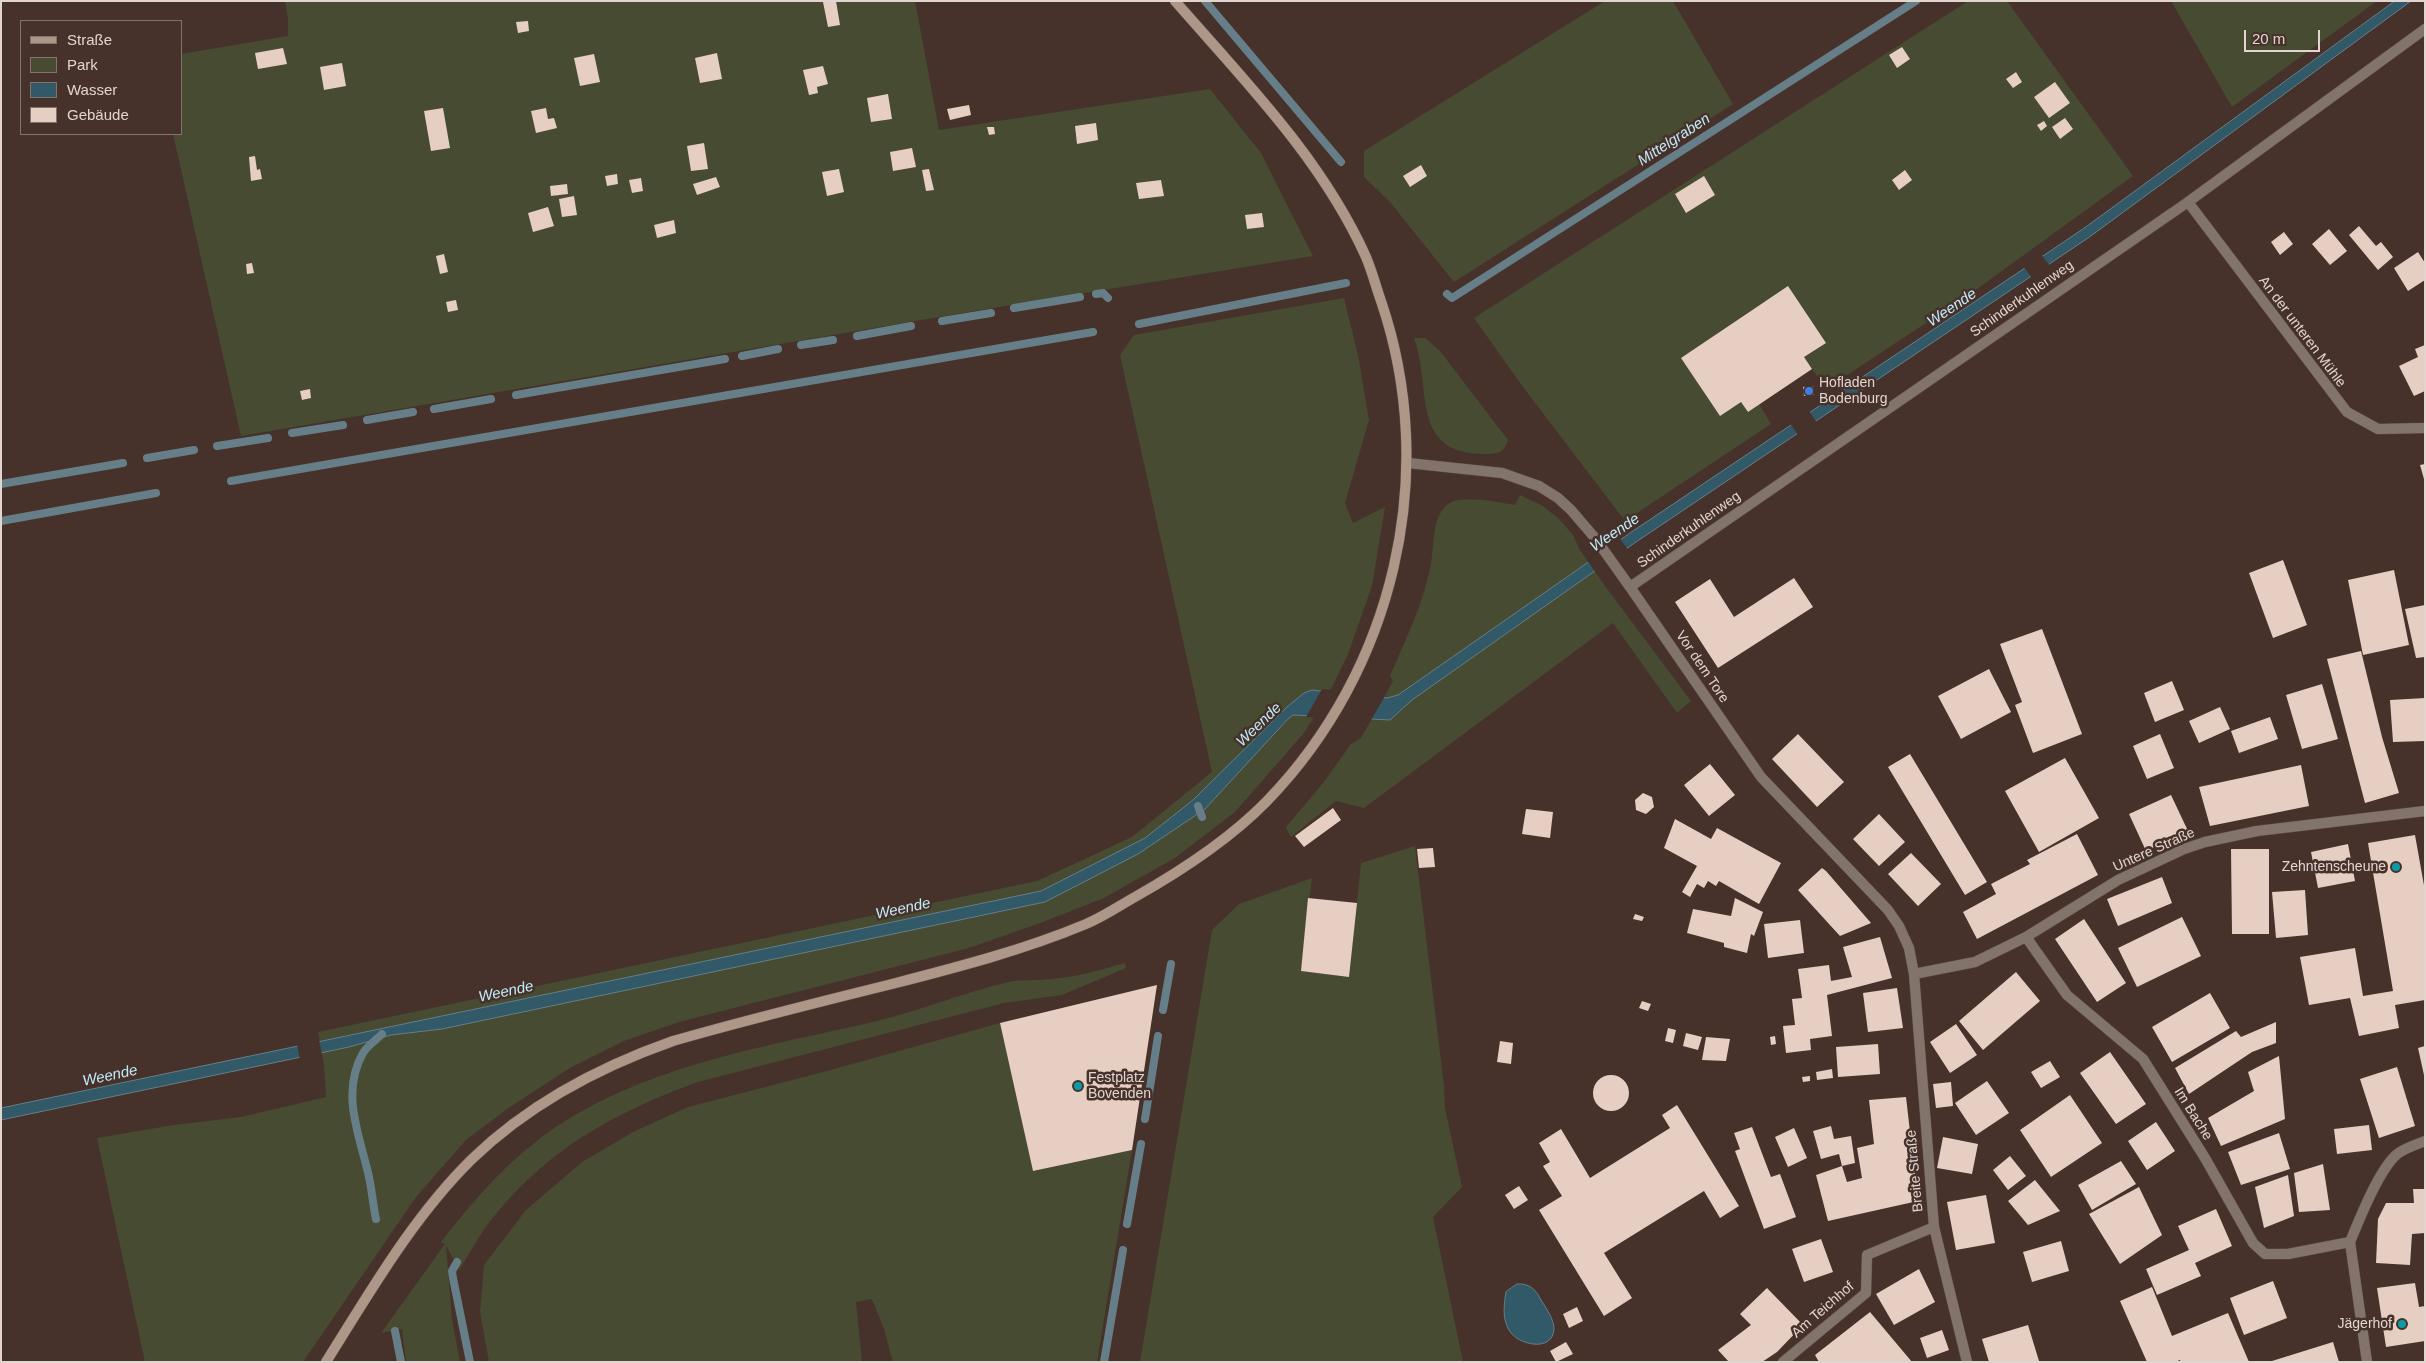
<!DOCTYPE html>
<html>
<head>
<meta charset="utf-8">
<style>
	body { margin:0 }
	#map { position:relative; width:2426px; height:1363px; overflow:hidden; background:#46322a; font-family:Helvetica,sans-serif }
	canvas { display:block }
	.frame { position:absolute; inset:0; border:2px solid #e2d5cf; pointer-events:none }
	.legend { position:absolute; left:20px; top:20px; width:162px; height:115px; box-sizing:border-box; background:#46322a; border:1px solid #84736c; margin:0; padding:6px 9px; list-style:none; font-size:15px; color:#e2d5cf }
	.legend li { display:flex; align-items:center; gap:10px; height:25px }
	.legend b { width:25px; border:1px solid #84736c }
	.scale { position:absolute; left:2244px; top:30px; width:76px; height:22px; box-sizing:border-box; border:2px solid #e2d5cf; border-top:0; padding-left:6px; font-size:15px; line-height:18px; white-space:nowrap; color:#e2d5cf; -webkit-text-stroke:4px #46322a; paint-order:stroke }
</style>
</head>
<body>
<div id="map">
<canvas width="2426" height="1363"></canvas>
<div class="frame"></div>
<ul class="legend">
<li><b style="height:6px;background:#ae9688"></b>Straße</li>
<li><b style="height:14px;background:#474b31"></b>Park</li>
<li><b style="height:14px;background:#315968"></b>Wasser</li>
<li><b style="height:14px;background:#e7cec3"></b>Gebäude</li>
</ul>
<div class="scale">20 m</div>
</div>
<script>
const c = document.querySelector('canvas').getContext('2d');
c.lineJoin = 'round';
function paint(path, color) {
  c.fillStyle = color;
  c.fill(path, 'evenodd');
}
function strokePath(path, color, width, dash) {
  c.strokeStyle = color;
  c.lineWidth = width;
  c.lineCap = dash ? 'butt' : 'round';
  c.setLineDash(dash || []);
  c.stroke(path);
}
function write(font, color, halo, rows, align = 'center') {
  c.font = font + ' Helvetica,sans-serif';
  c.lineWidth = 5;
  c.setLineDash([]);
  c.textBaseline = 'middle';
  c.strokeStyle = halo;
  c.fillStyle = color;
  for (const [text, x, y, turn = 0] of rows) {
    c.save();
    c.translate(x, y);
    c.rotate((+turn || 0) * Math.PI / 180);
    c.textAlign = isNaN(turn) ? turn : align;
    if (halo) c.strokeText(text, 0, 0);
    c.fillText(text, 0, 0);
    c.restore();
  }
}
paint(new Path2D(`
	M285 1H915L939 130 1210 89 1261 153 1313 256 962 313 241 436 173 134H181V54L288 36V19Z
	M1605 1H1673L1733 104 1454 282 1390 202 1364 177V151Z
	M1968 1H2007L2133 176 1970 294 1826 389 1765 301 1702 344 1748 412 1759 404 1771 424 1625 521 1523 387 1474 318Z
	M2171 1H2377L2232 107Z
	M1344 298 1358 355 1369 420 1345 503 1353 523 1385 507 1372 586 1348 654 1331 689 1304 733 1235 812 1175 858 1104 898 1043 922 969 948 679 1022 624 1041 570 1068 507 1109 466 1140 416 1197 303 1362H145L97 1138 174 1125 241 1117 326 1097 324 1065 318 1032 1037 881 1132 837 1212 772 1120 355 1134 335Z
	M1414 338H1425L1440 351 1508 440C1505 451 1499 454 1489 454 1408 456 1433 391 1414 338Z
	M1520 495 1543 506 1559 519 1573 535 1580 550 1605 586 1691 701 1677 713 1613 623 1364 808 1336 801 1291 837 1286 827 1323 783 1351 744 1361 738 1393 681 1390 676C1405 641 1422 606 1430 569 1435 549 1430 518 1448 504 1461 494 1499 502 1515 505Z
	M1415 846 1444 1086 1445 1108 1462 1187 1433 1217 1463 1362H1140L1212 930 1239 904 1312 878 1301 971 1349 977 1361 863Z
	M1125 963 1126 968 1062 995 1004 1003 698 1082C610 1114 542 1152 485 1228 476 1241 468 1256 459 1270L446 1245 452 1320 460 1362H406L402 1329 381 1333 445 1244 441 1242C470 1205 500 1169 538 1140 635 1066 762 1048 877 1021 922 1010 965 992 1009 982 1022 979 1037 981 1051 979 1076 977 1101 970 1125 963Z
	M1000 1023 1033 1171 1132 1150 1097 1362H893L884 1329 872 1299 856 1302 862 1362H489L480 1312 484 1265 526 1210 582 1162 633 1132 688 1107 827 1071Z`), '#474b31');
const water = new Path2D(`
	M2395 1H2411L2088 238 1636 542 1412 700 1390 720 1293 715 1287 720 1205 809 1138 854 1045 902 442 1029 391 1035 349 1047 1 1120V1108L1041 891 1145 838 1193 800 1287 707 1304 693 1312 690 1387 698 1398 695 1630 533 2083 229Z
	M1517 1284C1530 1283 1536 1290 1541 1300 1546 1308 1554 1319 1554 1329 1553 1353 1517 1345 1509 1330 1502 1319 1504 1304 1506 1292Z`);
paint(water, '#315968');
strokePath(water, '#667e87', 1);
paint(new Path2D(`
	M2041 254 2050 266 2032 278 2023 266Z
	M1809 411 1817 423 1798 435 1790 423Z
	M1619 537 1628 550 1596 573 1587 560Z
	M1322 689 1385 696 1370 722 1306 717Z
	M319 1039 322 1055 300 1060 297 1044Z`), '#46322a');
strokePath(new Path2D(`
	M1205 1 1341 162
	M1096 294 1103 293 1108 298
	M1447 294 1452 298 1916 1
	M1014 308 1080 297
	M942 321 991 313
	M1139 324 1346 283
	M857 336 911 326
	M801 345 833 340
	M742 356 778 349
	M516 395 725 359
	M434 409 491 399
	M367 420 413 412
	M292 433 343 425
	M217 446 268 438
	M147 458 194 450
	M231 481 1093 332
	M1 484 123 463
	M1 521 156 493
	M1198 806 1202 817
	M1163 1010 1171 964
	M1145 1119 1158 1036
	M376 1219C373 1205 372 1191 369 1177 360 1136 340 1094 363 1053 367 1046 376 1040 382 1034
	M1127 1224 1141 1144
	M457 1262 452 1271 453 1278 470 1362
	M395 1331 401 1362
	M1104 1362 1123 1250`), '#667e87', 8);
paint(new Path2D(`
	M836 1 840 25 828 27 823 2Z
	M528 21 529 31 518 33 516 22Z
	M1902 47 1910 59 1897 68 1889 55Z
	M283 48 287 64 258 69 255 53Z
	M717 53 722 79 700 83 695 58Z
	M594 54 600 82 580 86 574 58Z
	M342 63 346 86 324 90 320 67Z
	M823 66 828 84 817 87 818 93 809 95 803 70Z
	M2016 72 2022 82 2013 88 2006 79Z
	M2055 82 2070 103 2049 118 2034 97Z
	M888 94 892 119 871 122 867 98Z
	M969 105 971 115 950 120 947 109Z
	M443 108 450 148 431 151 424 111Z
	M546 108 548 119 554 118 557 128 536 133 531 111Z
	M2065 118 2073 129 2060 139 2052 127Z
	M2044 121 2047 126 2041 131 2037 125Z
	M1096 123 1098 140 1077 144 1075 126Z
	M987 127H994L995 134 989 135Z
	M704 143 708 169 691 171 687 146Z
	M912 148 916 167 893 171 890 152Z
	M255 156 257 170 260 169 262 179 251 181 249 157Z
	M1421 165 1427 176 1410 187 1403 176Z
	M839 169 844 192 827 196 822 172Z
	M929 169 934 190 926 191 922 170Z
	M1905 170 1912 180 1899 190 1892 180Z
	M617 174 618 184 607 186 605 176Z
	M1704 176 1715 195 1686 213 1675 194Z
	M716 177 720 187 697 195 693 184Z
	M641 178 643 191 632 193 629 180Z
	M1161 180 1164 196 1139 199 1136 183Z
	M567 184 568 194 551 196 550 186Z
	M574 196 577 215 562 217 559 199Z
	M548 207 554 226 533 232 528 213Z
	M1262 213 1264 227 1247 229 1245 215Z
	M674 220 676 233 657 238 654 225Z
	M2359 226 2376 246 2381 242 2393 257 2378 270 2349 235Z
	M2329 229 2347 251 2330 265 2312 244Z
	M2284 232 2293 244 2280 255 2271 242Z
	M2418 252 2425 263V280L2408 291 2394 268Z
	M444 254 448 272 440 274 436 256Z
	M252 263 254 273 247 274 246 264Z
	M1788 286 1826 343 1804 357 1812 369 1748 412 1741 402 1720 416 1681 358Z
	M456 300 458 310 448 312 446 302Z
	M2425 345V391L2414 396 2399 366 2418 357 2415 349Z
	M1813 386 1814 395 1804 396 1803 387Z
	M310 389 311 398 302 400 300 391Z
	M2425 464V479H2424L2420 465Z
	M2283 560 2307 625 2273 638 2249 573Z
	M2394 570 2409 645 2363 655 2348 580Z
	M1794 578 1813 607 1718 668 1675 602 1710 579 1734 617Z
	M2425 605V657L2416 658 2405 609Z
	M2042 629 2082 734 2033 753 2015 705 2022 702 2000 644Z
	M2361 651 2382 737 2399 793 2365 803 2327 659Z
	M1989 669 2011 712 1961 739 1938 696Z
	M2172 681 2184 710 2155 722 2144 693Z
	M2322 684 2338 739 2302 749 2286 695Z
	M2425 698V741L2393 742 2390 700Z
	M2220 707 2230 729 2199 743 2189 721Z
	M2270 717 2278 739 2239 753 2231 731Z
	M1798 734 1844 782 1817 807 1772 759Z
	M2160 734 2174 768 2147 779 2133 746Z
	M1910 754 1987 882 1965 895 1888 767Z
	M2065 758 2099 818 2039 852 2005 791Z
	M1710 764 1735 795 1709 816 1684 785Z
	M2301 765 2309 806 2210 826 2199 787Z
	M1643 793 1652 797 1654 807 1646 814 1636 810 1635 800Z
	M2171 795 2188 831 2146 851 2129 814Z
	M1333 808 1341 820 1304 847 1295 836Z
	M1526 809 1553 812 1550 838 1522 834Z
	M1879 814 1905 842 1879 866 1853 839Z
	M1675 819 1711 839 1717 828 1781 863 1759 904 1719 881 1716 886 1708 881 1704 888 1697 884 1690 897 1682 892 1697 866 1664 848Z
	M2077 834 2098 875 1977 939 1963 912 1996 894 1991 884 2030 864 2027 860Z
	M2415 835 2425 891V1000L2395 1005 2399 1028 2359 1036 2350 998 2309 1005 2300 957 2355 948 2363 996 2393 991 2368 843Z
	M2348 844 2355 881 2318 888 2311 852Z
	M1433 848 1435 867 1419 868 1417 849Z
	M2231 849H2269V934H2232Z
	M1911 853 1941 884 1918 906 1888 874Z
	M1822 868 1826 871 1871 923 1840 936 1798 890Z
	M2162 877 2172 903 2118 926 2107 899Z
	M2305 890 2308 935 2276 938 2272 892Z
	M1308 898 1357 903 1349 977 1301 971Z
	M1735 898 1763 912 1754 936 1751 934 1747 953 1724 947V943L1687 933 1693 909 1731 916Z
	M1635 914 1644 917 1642 921 1633 919Z
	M2182 917 2201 956 2137 987 2118 948Z
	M2084 919 2126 983 2097 1002 2055 939Z
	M1800 920 1804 953 1768 958 1764 924Z
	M1880 937 1892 978 1827 995 1832 1036 1810 1039 1811 1050 1786 1053 1783 1026 1795 1025 1792 999 1802 998 1798 969 1829 965 1831 981 1852 977 1843 947Z
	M2016 972 2040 1001 1983 1050 1959 1021Z
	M1157 985 1132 1150 1033 1171 1000 1023Z
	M1897 988 1903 1028 1868 1032 1863 993Z
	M2210 993 2230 1028 2172 1062 2152 1027Z
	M1642 1001 1651 1004 1648 1011 1639 1008Z
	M2276 1022V1043L2252 1052 2189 1094 2175 1068 2236 1031 2241 1037Z
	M1956 1024 1977 1055 1950 1073 1930 1042Z
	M1668 1028 1676 1030 1673 1043 1665 1041Z
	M1686 1033 1702 1037 1698 1050 1683 1046Z
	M1775 1036 1776 1044 1771 1045 1770 1037Z
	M1706 1037 1730 1039 1726 1061 1702 1060Z
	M1500 1041 1513 1043 1511 1064 1497 1062Z
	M1878 1044 1880 1074 1838 1077 1836 1047Z
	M2425 1046V1075H2424L2418 1048Z
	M2110 1052 2146 1104 2116 1124 2080 1073Z
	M2279 1056 2285 1119 2221 1146 2208 1118 2254 1091 2248 1072Z
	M2050 1061 2060 1077 2041 1088 2031 1072Z
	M2397 1067 2415 1126 2379 1138 2360 1079Z
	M1832 1069 1833 1078 1817 1080 1816 1072Z
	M1593 1093a18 18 0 1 1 36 0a18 18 0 1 1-36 0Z
	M1810 1076V1081L1803 1082 1802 1077Z
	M1987 1081 2009 1113 1976 1135 1955 1103Z
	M1951 1082 1953 1106 1936 1108 1933 1084Z
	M2070 1095 2102 1143 2051 1177 2020 1130Z
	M1906 1097 1918 1201 1828 1221 1816 1175 1842 1166 1847 1182 1862 1178 1857 1148 1874 1144 1869 1100Z
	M1677 1105 1739 1206 1720 1218 1704 1191 1604 1253 1632 1298 1604 1316 1539 1210 1562 1196 1543 1166 1550 1162 1539 1143 1561 1129 1590 1178 1670 1128 1662 1115Z
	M2156 1122 2175 1151 2147 1170 2128 1141Z
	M2369 1125 2372 1150 2337 1154 2334 1129Z
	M1831 1126 1834 1139 1851 1136 1855 1163 1842 1166 1839 1154 1821 1159 1813 1131Z
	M1752 1127 1771 1177 1780 1174 1796 1217 1764 1229 1735 1151 1740 1149 1734 1133Z
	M1794 1128 1807 1158 1788 1167 1775 1137Z
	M2279 1133 2290 1169 2241 1185 2228 1152Z
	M1943 1137 1978 1144 1972 1174 1937 1168Z
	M2010 1156 2026 1176 2008 1190 1993 1170Z
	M2121 1161 2136 1184 2092 1210 2078 1185Z
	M2323 1164 2330 1210 2299 1212 2294 1173Z
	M2288 1175 2294 1216 2264 1228 2255 1187Z
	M2035 1180 2060 1211 2028 1225 2008 1201Z
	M1519 1186 1528 1200 1514 1209 1505 1195Z
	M2139 1187 2162 1235 2120 1264 2089 1214Z
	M2413 1189H2425V1233L2412 1234 2410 1265 2376 1263 2378 1219 2386 1203H2414Z
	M1986 1195 1995 1243 1956 1250 1947 1202Z
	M2216 1209 2232 1246 2195 1263 2201 1276 2157 1295 2146 1269 2189 1250 2178 1226Z
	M1821 1239 1833 1272 1804 1282 1792 1249Z
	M2061 1241 2069 1271 2032 1282 2023 1252Z
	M1919 1269 1935 1302 1894 1325 1876 1294Z
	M2273 1281 2287 1318 2244 1335 2230 1298Z
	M2415 1283 2419 1307 2425 1306V1341L2386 1347 2377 1288Z
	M2152 1287 2172 1336 2228 1313 2249 1362H2181L2180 1360 2175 1362H2147L2120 1301Z
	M1767 1288 1803 1325 1777 1352 1762 1362H1729L1718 1350 1751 1325 1740 1314Z
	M1577 1307 1583 1321 1569 1328 1563 1314Z
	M1870 1312 1912 1362H1819L1815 1355Z
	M2028 1325 2039 1361 1989 1362 1982 1339Z
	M1942 1330 1949 1350 1927 1358 1920 1338Z
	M1566 1342 1573 1354 1556 1362 1550 1351Z
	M2333 1342 2339 1362H2272V1361Z`), '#e7cec3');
const minor = new Path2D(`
	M2188 202 2347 412 2378 429 2425 428
	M1408 463 1502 473 1539 486 1558 498 1571 510 1595 538 1630 587 1761 777 1888 910 1899 926 1909 948 1914 974 1934 1227 1967 1362
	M1630 587 2188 202 2425 29
	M2026 937 2067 995 2143 1059 2205 1158 2253 1243 2265 1254H2288L2350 1242 2367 1362
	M1914 974 1975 962 2026 937 2118 880 2184 849 2205 842 2257 831 2425 811
	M2350 1242C2360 1218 2378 1172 2396 1155 2404 1148 2416 1145 2425 1141
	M1783 1362 1866 1293 1867 1255 1934 1227`);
const secondary = new Path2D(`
	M326 1362C370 1292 413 1217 472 1159 529 1104 599 1067 673 1041 746 1020 819 1002 892 984 958 967 1024 950 1086 924 1103 917 1119 906 1135 897 1181 871 1229 840 1267 801 1394 670 1440 474 1381 301 1376 287 1372 271 1366 257 1322 159 1245 81 1175 1`);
strokePath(minor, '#624f48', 11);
strokePath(secondary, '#624f48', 11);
strokePath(minor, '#83746b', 10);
strokePath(secondary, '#ae9688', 10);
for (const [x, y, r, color] of [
	[1809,391,5,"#3f7fe0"],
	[2396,867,5,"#0f9aa8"],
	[1078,1086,5,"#0f9aa8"],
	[2402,1324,5,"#0f9aa8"]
]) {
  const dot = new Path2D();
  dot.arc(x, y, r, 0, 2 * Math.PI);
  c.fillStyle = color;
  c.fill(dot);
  strokePath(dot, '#46322a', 2);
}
write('14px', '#e2d5cf', '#46322a', [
	["Schinderkuhlenweg",2022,299,-35],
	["An der unteren Mühle",2302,332,53],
	["Schinderkuhlenweg",1689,530,-35],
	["Vor dem Tore",1702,667,56],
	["Untere Straße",2154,850,-24],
	["Im Bache",2193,1114,58],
	["Breite Straße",1915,1171,-95],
	["Am Teichhof",1823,1310,-41]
]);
write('14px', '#e2d5cf', '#46322a', [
	["Hofladen",1819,383],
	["Bodenburg",1819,399],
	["Zehntenscheune",2386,867,"right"],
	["Festplatz",1088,1078],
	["Bovenden",1088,1094],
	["Jägerhof",2392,1324,"right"]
], 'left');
write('italic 15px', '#c1ebfb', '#46322a', [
	["Mittelgraben",1674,140,-33],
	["Weende",1952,308,-34],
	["Weende",1615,533,-34],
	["Weende",1259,725,-44],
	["Weende",903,909,-12],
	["Weende",506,992,-12],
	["Weende",110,1076,-12]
]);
</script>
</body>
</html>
